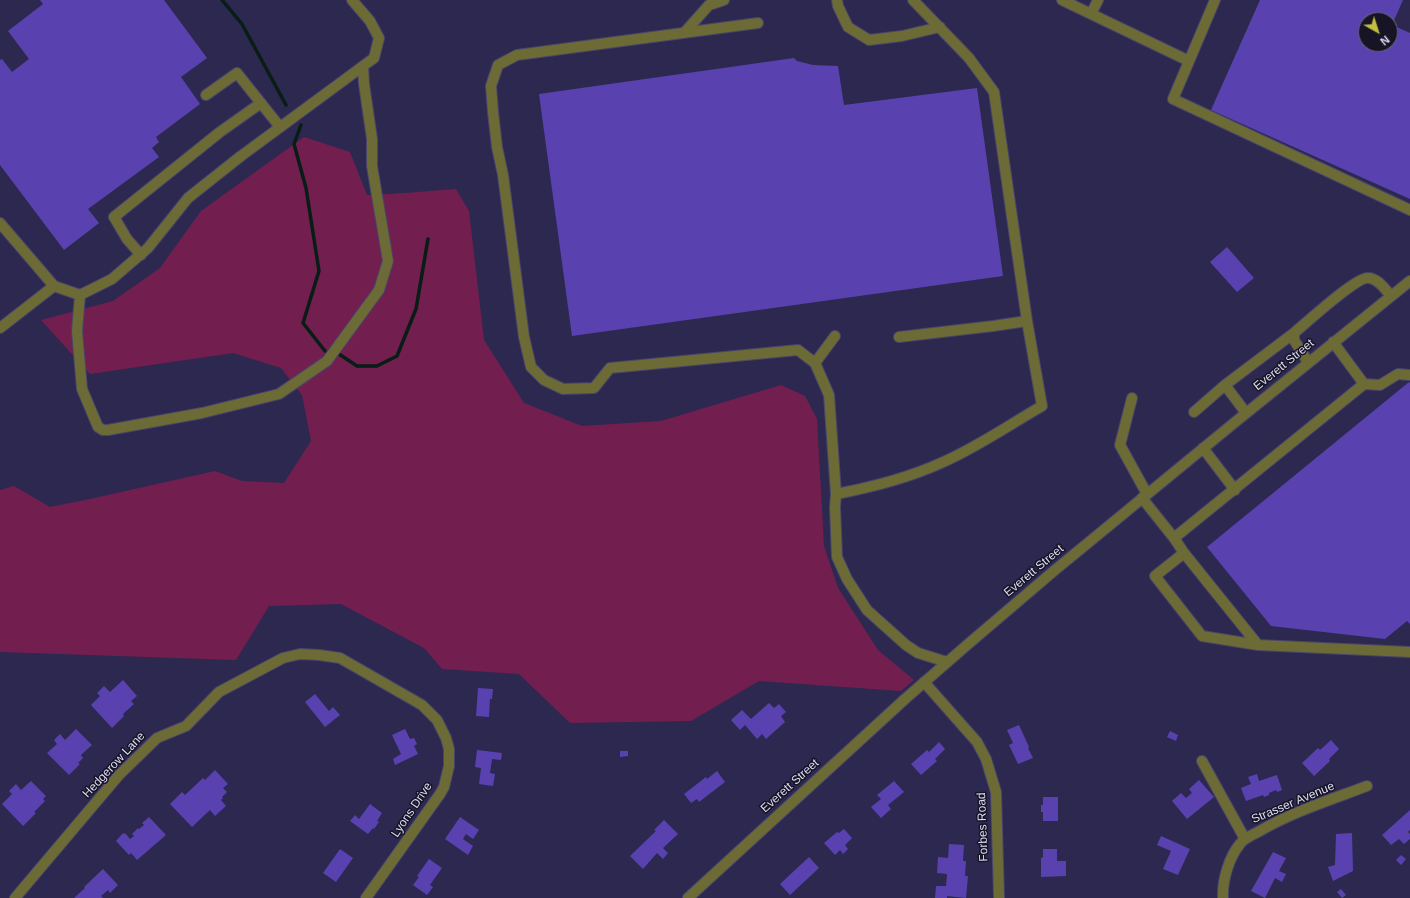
<!DOCTYPE html>
<html>
<head>
<meta charset="utf-8">
<style>
	body { margin:0 }
	#map { position:relative; width:1410px; height:898px; overflow:hidden; background:#2d284f; font-family:Arial,sans-serif }
	canvas { display:block }
	.north { position:absolute; left:1358px; top:12px; width:40px; height:40px; box-sizing:border-box; background:#161425; border:1px solid #666479; border-radius:50%; rotate:141deg; font-size:11px; font-weight:700; line-height:16px; text-align:center; color:#deddf6 }
	.north::after { content:''; display:block; margin:auto; width:14px; height:18px; background:#c1be40; clip-path:polygon(50% 0,100% 100%,50% 72%,0 100%) }
</style>
</head>
<body>
<div id="map">
<canvas width="1410" height="898"></canvas>
<div class="north">N</div>
</div>
<script>
const c = document.querySelector('canvas').getContext('2d');
c.lineJoin = 'round';
function paint(path, color) {
  c.fillStyle = color;
  c.fill(path, 'evenodd');
}
function strokePath(path, color, width, dash) {
  c.strokeStyle = color;
  c.lineWidth = width;
  c.lineCap = dash ? 'butt' : 'round';
  c.setLineDash(dash || []);
  c.stroke(path);
}
function write(font, color, halo, rows, align = 'center') {
  c.font = font + ' Arial,sans-serif';
  c.lineWidth = 3;
  c.setLineDash([]);
  c.textBaseline = 'middle';
  c.strokeStyle = halo;
  c.fillStyle = color;
  for (const [text, x, y, turn = 0] of rows) {
    c.save();
    c.translate(x, y);
    c.rotate((+turn || 0) * Math.PI / 180);
    c.textAlign = isNaN(turn) ? turn : align;
    if (halo) c.strokeText(text, 0, 0);
    c.fillText(text, 0, 0);
    c.restore();
  }
}
paint(new Path2D(`
	M304 137 350 152 367 195C397 194 426 191 456 189L469 211 484 340 524 403 582 426 661 421 781 385 805 396 817 419 824 546 838 588 878 650 914 680 901 691 759 681 691 721 570 723 519 674 442 669 424 648 341 604 269 606 236 660 0 652V490L14 486 50 507 90 499 215 471 242 481 284 483 311 441 302 395 281 368 233 353 90 374 41 320 113 301 160 268 201 211Z`), '#721f50');
strokePath(new Path2D(`
	M222 0 242 24 286 105
	M301 125 294 144 306 188 319 271 303 323 325 351
	M339 354 357 366H377L397 356 416 309 428 239`), '#071d15', 3.5);
paint(new Path2D(`
	M40 0H164L207 58 181 77 200 104 156 137 159 142 152 148 159 157 88 209 99 223 64 250 0 165V60L2 59 12 72 29 59 8 31 43 4Z
	M1260 0H1403L1392 25 1410 33V199L1211 110ZM1366 20H1390V44H1366Z
	M794 58 797 61 813 65 838 66 844 105 977 88 1003 276 572 336 539 94Z
	M1227 247 1254 278 1237 292 1210 262Z
	M1409 382 1410 383V624L1407 621 1385 639 1271 626 1207 547Z
	M123 680 137 696 131 701 134 704 123 714 124 716 112 728 91 705 100 696 97 693 104 686 110 692Z
	M478 688 493 689 492 699H490L489 717 476 716Z
	M315 694 329 711 333 707 340 715 325 727 305 702Z
	M769 703 774 708 779 704 786 712 781 716 785 722 766 739 762 734 757 739 745 725 740 730 731 720 742 710 751 719Z
	M1019 725 1029 747 1028 748 1033 758 1018 764 1009 745 1013 743 1007 730Z
	M76 729 92 745 81 755 83 758 78 763 80 764 69 775 47 753 57 744 54 740 60 734 65 740Z
	M405 729 410 739 414 738 417 744 414 746 418 754 395 765 393 759 401 754 392 735Z
	M1170 731 1178 735 1176 741 1167 737Z
	M1331 740 1339 749 1329 759 1330 761 1314 776 1302 763 1318 748 1320 750Z
	M939 742 945 749 935 759 937 761 921 775 911 764 927 750 929 752Z
	M477 750 502 753 501 760 492 759 490 773 495 774 493 786 479 784 481 768 475 767Z
	M620 751H628V756L620 757Z
	M215 770 228 784 223 788 227 792 222 797 223 798 221 800 226 806 215 816 210 810 192 827 170 804 182 792 185 795 203 778 205 780Z
	M717 771 725 782 699 802 697 799 691 803 684 794 706 777 707 779Z
	M1257 774 1259 781 1277 775 1282 790 1277 792 1276 790 1269 793V795L1264 797 1263 795 1246 801 1241 788 1251 784 1248 777Z
	M1199 780 1214 797 1187 819 1172 801 1181 793 1186 798 1192 793 1189 789Z
	M31 781 46 796 43 799 45 801 34 812 36 813 23 826 2 804 12 794 9 791 16 784 21 790Z
	M894 781 904 792 888 805 891 809 881 818 871 807 881 799 877 795Z
	M1043 797H1058V821H1043V812H1041V805H1043Z
	M370 804 382 813 377 821 379 822 374 829 373 828 368 834 350 821 355 815 359 819Z
	M1410 810V830L1408 832 1410 834V839L1404 844 1399 839 1391 845 1382 835Z
	M149 817 166 835 137 860 131 853 129 855 116 841 123 833V834L125 833 130 839 134 836 132 834 138 828 139 829 144 825 142 823Z
	M460 817 479 830 473 839 466 834 463 839 473 846 468 855 445 839Z
	M664 820 678 834 663 848 668 853 663 859 657 853 643 869 630 856 656 831 654 830Z
	M844 829 852 838 845 845 848 849 843 854 840 850 835 855 824 843 837 832 839 833Z
	M1352 833 1353 871 1333 881 1328 867 1335 865 1336 834Z
	M1161 836 1190 849 1178 875 1163 869 1171 851 1157 845Z
	M949 844 964 845 963 861H966L965 876H968L966 898 947 896V898H935L936 886H946L947 874 937 873 938 857 948 858Z
	M340 849 353 858 336 882 323 873Z
	M1043 849H1057V861H1066V876L1041 877V858L1043 857Z
	M1273 852 1286 858 1279 871 1286 874 1282 882 1275 878 1265 898 1251 891Z
	M1401 855 1406 859 1401 865 1396 860Z
	M809 857 819 868 790 895 780 884Z
	M429 859 442 868 430 885 433 887 427 895 413 885 419 877 417 876Z
	M103 869 118 885 110 893 108 890 101 896 103 898H74L85 888 84 887Z
	M1341 889 1346 895 1342 898 1337 892Z`), '#5942af');
const minor = new Path2D(`
	M837 0 838 6 848 27 869 40 902 36 940 27
	M1062 0 1189 61
	M1215 0 1173 99 1410 210
	M1091 14 1098 0
	M758 23 517 55 498 65 491 86 493 112 497 147 503 175 524 337 531 367 544 380 563 389 594 388 610 368 798 350 815 363
	M684 33 709 5 724 0
	M206 95 237 73 280 127
	M0 223 54 286 80 295 112 279 148 248 188 198 241 156 374 58 379 38 370 21 352 0
	M141 255 127 239 114 217 220 132 261 103
	M80 295 77 331 82 389 98 427 103 430H108L202 413 279 394 327 361 379 290 388 261 372 166V139L364 84 363 66
	M0 328 54 286
	M835 336 815 363 829 395 836 494 835 507 837 557 847 579 867 610 906 645 918 653 947 662
	M899 337 993 326 1027 321 994 92 969 58 913 0
	M1333 342 1364 384
	M1308 362 1294 340V333C1306 323 1354 279 1367 278 1377 277 1385 289 1391 296
	M1132 398 1120 445 1147 494
	M1194 412 1225 385
	M1246 413 1225 385 1294 333
	M1203 448 1235 490
	M836 494C873 487 908 478 941 463 976 448 1009 425 1042 406L1027 321
	M1142 498 1174 538 1184 553 1258 645 1410 652
	M1174 538 1364 384 1380 385 1398 374 1410 375
	M1184 553 1155 576 1202 636 1258 645
	M924 682 977 742 986 759 996 792 999 898
	M1202 761 1245 839
	M15 898 119 775 157 738 186 726 219 692 283 658 300 654 319 655 340 658 422 705 437 720 446 738 449 749V766L444 787 440 794 366 898
	M688 898 905 699 967 645 1055 570 1234 423 1410 281
	M1223 898C1222 881 1229 857 1240 844 1244 838 1252 835 1258 832 1292 812 1330 800 1367 786`);
strokePath(minor, '#49456a', 12);
strokePath(minor, '#6c6b36', 10);
write('12px', '#deddf6', '#161425', [
	["Everett Street",1284,365,-39],
	["Everett Street",1034,571,-40],
	["Hedgerow Lane",114,765,-47],
	["Everett Street",790,786,-42],
	["Strasser Avenue",1293,803,-23],
	["Lyons Drive",412,810,-56],
	["Forbes Road",983,827,-92]
]);
</script>
</body>
</html>
